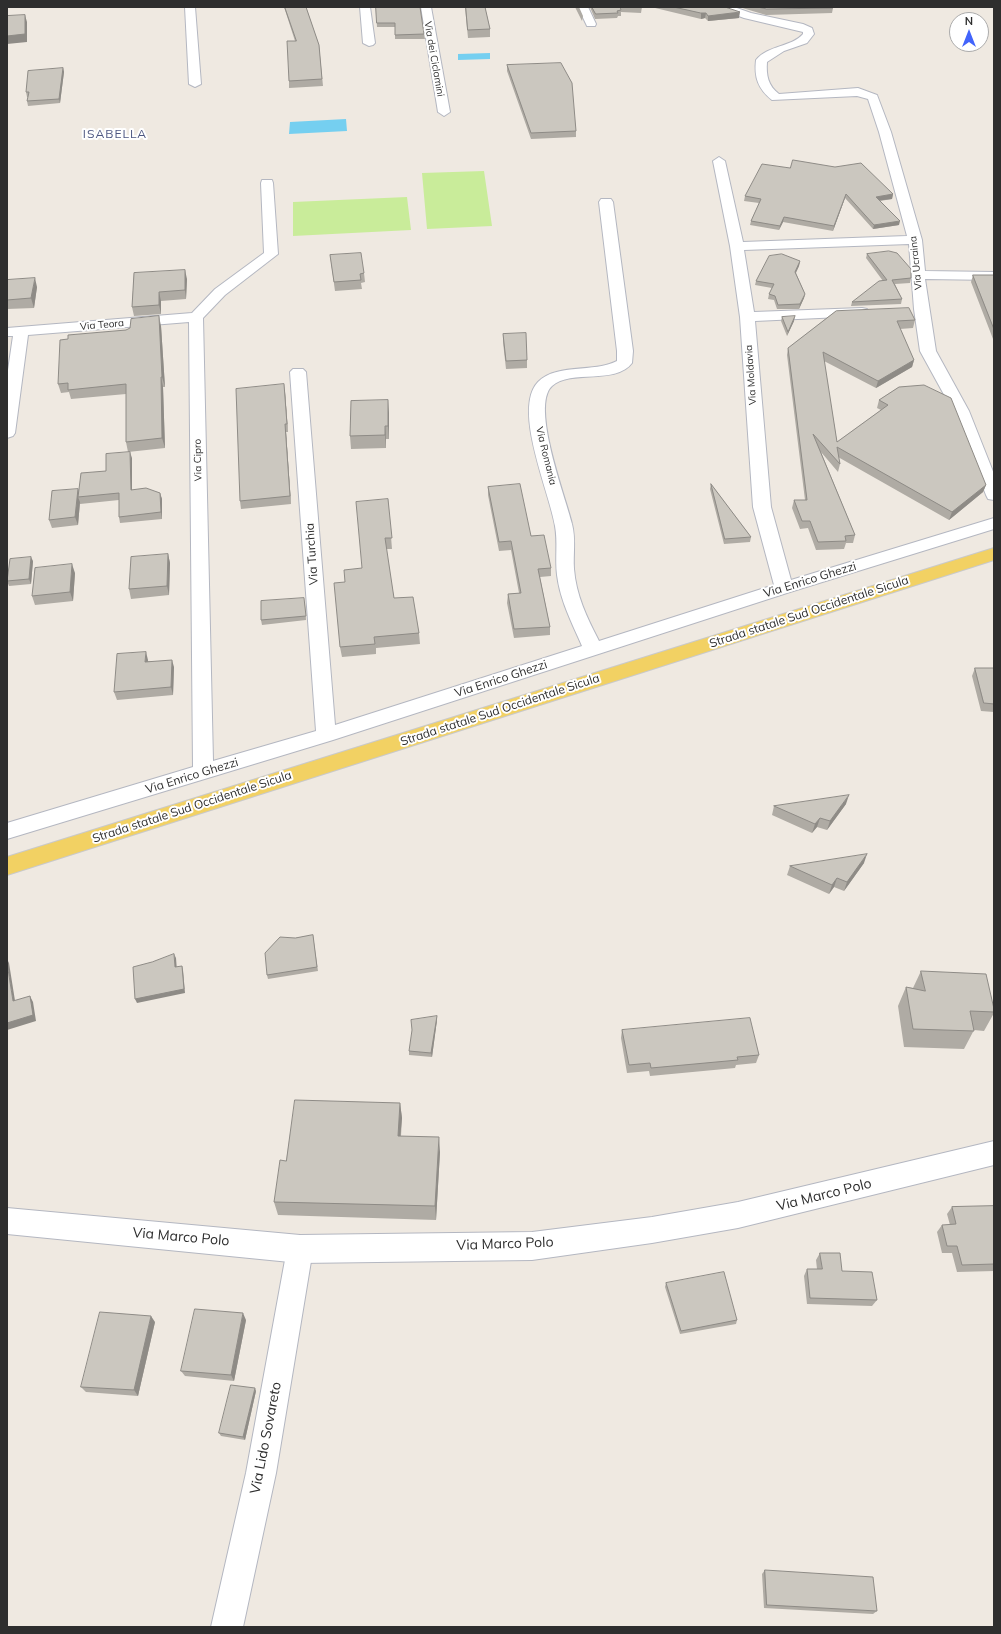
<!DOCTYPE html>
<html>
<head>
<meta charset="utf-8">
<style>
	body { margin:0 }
	#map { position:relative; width:1001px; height:1634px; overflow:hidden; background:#efe9e1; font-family:Mulish,sans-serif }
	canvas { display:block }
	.frame { position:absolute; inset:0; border:8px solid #2e2e2e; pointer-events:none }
	.north { position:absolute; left:949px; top:12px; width:40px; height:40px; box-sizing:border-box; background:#fff; border:1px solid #ababab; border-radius:50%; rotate:0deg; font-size:11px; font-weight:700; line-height:16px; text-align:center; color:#2e2e2e }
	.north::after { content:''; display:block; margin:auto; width:14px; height:18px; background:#4264fb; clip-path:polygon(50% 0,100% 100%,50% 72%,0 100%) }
</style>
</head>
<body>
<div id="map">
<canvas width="1001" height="1634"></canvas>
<div class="frame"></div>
<div class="north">N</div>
</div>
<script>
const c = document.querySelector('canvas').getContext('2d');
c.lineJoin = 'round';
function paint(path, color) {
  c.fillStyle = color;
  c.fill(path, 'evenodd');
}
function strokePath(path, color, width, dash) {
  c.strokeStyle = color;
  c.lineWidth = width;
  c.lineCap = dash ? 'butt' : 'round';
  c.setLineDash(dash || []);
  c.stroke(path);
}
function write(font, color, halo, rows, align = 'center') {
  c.font = font + ' Mulish,sans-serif';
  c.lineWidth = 4;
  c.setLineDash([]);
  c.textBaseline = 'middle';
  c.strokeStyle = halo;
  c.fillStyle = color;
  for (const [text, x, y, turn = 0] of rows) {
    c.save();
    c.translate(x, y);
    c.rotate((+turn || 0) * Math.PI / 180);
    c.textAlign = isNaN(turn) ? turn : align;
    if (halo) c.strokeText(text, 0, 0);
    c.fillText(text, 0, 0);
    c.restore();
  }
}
paint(new Path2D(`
	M484 171 492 226 427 229 422 173Z
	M407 197 411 230 293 236V202Z`), '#c9ec9a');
paint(new Path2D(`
	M490 53V59L458 60V54Z
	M346 119 347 131 289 134 290 122Z`), '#75cff0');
const street = new Path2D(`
	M185 7H195L201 84 195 87 189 84Z
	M360 7H370L375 43 373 45 369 46 363 43Z
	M421 7H431L450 112 444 116 438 112Z
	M578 7H588L596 24 595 26H587Z
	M719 7H734L751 13 803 24 812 28 814 34 807 43 784 51 767 62C766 75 768 86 779 94L858 88 877 95 891 132 922 240 925 271 994 272V280L925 279 936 351 969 411 994 474V500L988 499 986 495 953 411 920 351 914 309 909 244 744 250 754 312 862 308 867 309 869 312 867 315 862 316 755 321 771 507 791 580 994 518V529L790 592 333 740 7 839V823L193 767 189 322 28 335 15 433 13 436 7 438V377L13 336H7V328L192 313 215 289 264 253 261 183 262 180H272L273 183 278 254 225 295 203 318 213 761 316 731 290 372 293 369H303L306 372 335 725 582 646C572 623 560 600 557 575 555 558 558 542 555 526 550 493 512 409 538 382 556 363 594 373 617 361V351L599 202 601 199H611L613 202 633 351 632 363C616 385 571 369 552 386 530 406 566 498 572 524 576 539 573 554 574 569 576 595 587 618 599 641L774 585 753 507 740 317 730 246 713 161 719 157 725 161 743 242 907 236 879 132 868 99 857 96 772 100C758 89 754 77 756 60 768 45 792 47 803 34V32L744 18 720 9Z
	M300 1236 309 1240 313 1249 276 1473 243 1627H211L246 1473 287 1249 291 1240Z`);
const secondary = new Path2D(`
	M994 1141V1165L738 1228 652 1243 532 1260 300 1263 7 1234V1208L300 1235 532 1232 652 1217 738 1202Z`);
const primary = new Path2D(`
	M994 548V560L7 875V857Z`);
strokePath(street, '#b4b7c1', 2);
strokePath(secondary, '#b4b7c1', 2);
strokePath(primary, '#c9c9c9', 2);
paint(street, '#fff');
paint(secondary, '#fff');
paint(primary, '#f2d163');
paint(new Path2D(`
	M284 7H306L319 45 323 86 289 88V81L295 41Z
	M376 7 424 34 425 39H395V27H377Z
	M465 7H485L490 29V37L468 38Z
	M575 7H579L583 16 582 21Z
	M590 7H642L641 13 621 12V16H618L617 18 595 19Z
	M651 7H725L739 18 708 21 705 18 701 19Z
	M739 7H833V8L832 13 766 15Z
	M507 65 576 131V137L531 139 507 71Z
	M63 68 64 72 60 103 28 106 27 101 28 97H27L26 92Z
	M790 168 893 194 892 199 880 201 899 225 873 229 845 198 833 231 783 222 779 230 750 225 751 221 759 203 744 201 745 196Z
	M867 254 911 278 910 283 895 284 902 299 901 304 851 306 852 302 883 281 866 258Z
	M330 255 364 273 365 282 361 283 362 289 335 291Z
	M800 261 799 266 796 273 805 294 804 298 799 309H777L774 300 768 299 769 294 772 288 755 285 756 281Z
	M134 273 187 279 186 299 161 301V314L134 316 132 307Z
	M973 275H994V339H993L971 282Z
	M7 280 37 287 34 308 7 309Z
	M836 311 915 320 913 328 900 329 914 360 912 367 876 388 824 361 837 442 881 410 877 408 879 400 899 387 986 485 983 492 949 520 838 457 840 464 838 472 821 452 855 535 853 543H846L844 549 816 550 808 528 800 529 792 508 794 500H805L787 355 788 348Z
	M782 317 794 321 787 336 781 321Z
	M161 326 165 387H163L165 448 128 452 126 442V394L71 399 69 392 61 393 58 384 68 339 126 330Z
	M503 334 527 360V368L506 369 503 342Z
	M285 392 288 432H286L291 504 241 509 240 501Z
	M389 413V439H386V448L351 449 350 436Z
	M132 458V490L160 493 162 499V519L120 523 119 517V500L80 504V502L78 525 52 528 49 520 78 489 79 492 106 471Z
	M711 484 751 537 750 542 724 544 710 489Z
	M488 487 531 536 551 568V576L540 577 550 627V635L514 638 507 603 508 594 519 593 511 550 499 551 488 495Z
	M388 499 392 549H386L394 598 419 633 420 644 376 648V654L342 657 340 647 345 582 362 568Z
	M168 554 170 563 169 595 131 599 129 589Z
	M33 561 31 584 9 586 7 581Z
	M75 573 73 601 35 605 32 596Z
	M305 603 306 620 262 625 261 620Z
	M148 660V661L174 667 173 695 117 700 114 692Z
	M975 668H994V712L981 711 972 676Z
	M846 804 827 830 817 827 812 833 772 815 774 806Z
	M864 863 844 891 834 887 829 894 787 875 790 866Z
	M313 935 318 971 268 979 267 975 295 938Z
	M921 971 994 1009V1013L984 1031 974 1030 964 1049 904 1047 898 1006 906 987 913 988Z
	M437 1016V1020L432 1057 409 1055V1051Z
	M622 1030 759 1055 756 1063 736 1065 735 1068 650 1076 649 1071 627 1073 621 1038Z
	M400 1103 402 1118 401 1136 440 1152 436 1220 278 1215 274 1202 286 1161Z
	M994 1206V1271L957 1272 952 1253H942L937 1232 942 1225H950L947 1214 952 1207Z
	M820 1253 877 1300 872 1306 807 1304 804 1276 807 1269H817L816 1260Z
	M666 1283 737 1320 736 1324 680 1334 665 1287Z
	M246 1320 234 1381 185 1376 181 1371Z
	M155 1322 138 1396 86 1392 81 1387Z
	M256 1391 245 1440 221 1436 219 1433Z
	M765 1570 877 1611 873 1614 764 1608 762 1574Z`), '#afaba4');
paint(new Path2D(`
	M740 12 739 18 708 21V16Z
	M701 13H706L705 18 701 19Z
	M25 15 27 22V42L7 44V36Z
	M63 68 64 72 60 103 59 99Z
	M846 194 845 198 833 231 834 226Z
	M893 194 892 199 875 201 876 197Z
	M784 217 783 222 779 230 780 226Z
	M900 221 899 225 873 229 874 225Z
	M800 261 799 266 794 276 795 272Z
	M185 270 187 279 186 299 185 290Z
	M35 278 37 287 34 308 31 298Z
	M159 292 161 301V314L159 305Z
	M805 294 804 298 799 309 800 304Z
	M159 316 161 326 165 387 162 377Z
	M795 316 794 321 787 336 788 332Z
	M914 360 912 367 876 388 878 381Z
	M161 377 163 387 165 448 162 438Z
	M284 384 285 392 288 432 287 424Z
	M388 400 389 413V439L388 426Z
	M285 424 286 432 291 504 290 496Z
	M385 426 386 439V448L385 435Z
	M130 452 132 458V497L131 490Z
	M986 485 983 492 949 520 952 512Z
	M78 489 80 497H78L80 502 78 525 75 517Z
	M160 493 162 499V519L161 512Z
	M168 554 170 563 169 595 167 586Z
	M31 557 33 561 31 584 29 579Z
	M72 564 75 573 73 601 70 592Z
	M146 652 148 660 147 669 145 662Z
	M172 660 174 667 173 695 171 687Z
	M849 795 846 804 827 830 830 821Z
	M820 818 817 827 812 833 815 824Z
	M867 854 864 863 844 891 847 882Z
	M837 878 834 887 829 894 832 885Z
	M174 954 176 958 177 971 175 967Z
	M7 959 9 963 16 1007 13 1001 7 963Z
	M182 966 183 970 185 993 137 1003 135 999Z
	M30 996 33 1002 36 1021 7 1030V1023Z
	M437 1016V1020L432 1057 431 1053Z
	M400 1103 402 1118 399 1150 398 1136Z
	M439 1137 440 1152 436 1220 435 1206Z
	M243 1313 246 1320 234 1381 231 1375Z
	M151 1316 155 1322 138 1396 134 1390Z
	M255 1388 256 1391 245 1440 243 1437Z`), '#8e8b86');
const building = new Path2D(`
	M285 7H306L319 45 322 79 289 81 287 41H296Z
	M376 7H420L424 34 395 35V23H377Z
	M466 7H485L490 29 468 30Z
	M592 7H620L621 10 617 11 618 13 596 14Z
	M674 7H725L740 12 708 16 706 13H701Z
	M758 7H833V8L767 9Z
	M25 15V34L7 36V16Z
	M561 63 572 83 576 131 531 133 507 65Z
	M63 68 59 99 27 101 29 92H26L28 71Z
	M793 160 835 167 861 163 893 194 876 197 900 221 874 225 846 194 834 226 784 217 780 226 751 221 761 199 745 196 762 164 790 168Z
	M889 251 897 253 911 269V278L892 280 902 299 852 302 879 281 887 280 867 254Z
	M361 253 364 273 360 274 361 280 334 282 330 255Z
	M782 254 800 261 795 272 805 294 800 304 778 305 775 296 769 294 774 284 756 281 769 256Z
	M185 270V290L159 292V305L132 307 134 273Z
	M973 275H994V329Z
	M35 278 31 298 7 300V280Z
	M909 308 915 320 897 321 914 360 878 381 823 352 837 442 888 405 879 400 899 387 924 385 951 398 986 485 952 512 837 447 840 464 813 434 855 535 845 536 846 541 818 542 810 521H802L794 500H807L788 348 836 311Z
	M159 316 162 377H161L162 438 126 442V384L68 390V383L58 384 60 340 68 339V335L126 330 130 328 131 319Z
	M795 316 788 332 782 317Z
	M526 333 527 360 506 361 503 334Z
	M284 384 287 424H285L290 496 240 501 236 389Z
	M388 400V426H385V435L350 436 351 401Z
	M130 452 131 490 146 488 160 493 161 512 119 517V493L78 497 81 473 106 471V454Z
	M520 484 531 536 544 535 551 568 538 569 550 627 514 629 508 594 521 593 511 541 499 542 488 487Z
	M711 484 751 537 725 539Z
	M78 489 75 517 49 520 52 491Z
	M388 499 392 538H385L394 598 413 597 419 633 374 637 375 644 340 647 334 583 345 582 344 570 362 568 356 502Z
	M168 554 167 586 129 589 131 557Z
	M31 557 29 579 7 581 10 559Z
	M72 564 70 592 32 596 35 568Z
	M304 598 306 616 261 620V601Z
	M146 652 145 662 172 660 171 687 114 692 117 654Z
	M975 668H994V704L984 703Z
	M849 795 830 821 820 818 815 824 774 806Z
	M867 854 847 882 837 878 832 885 790 866Z
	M313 935 317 967 267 975 265 953 280 937 295 938Z
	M174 954 175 967 182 966 184 989 135 999 133 967 152 962Z
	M7 963 13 1001 30 996 33 1015 7 1023Z
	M921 971 986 974 994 1009V1012L970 1011 974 1031 913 1029 906 987 925 991Z
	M437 1016 431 1053 409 1051 412 1030 411 1020Z
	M750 1018 759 1055 737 1057 738 1060 651 1068 650 1063 629 1065 622 1030Z
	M295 1100 400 1103 398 1136 439 1137 435 1206 274 1202 280 1160 286 1161Z
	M994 1206V1264L962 1265 957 1246H947L942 1225 956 1224 952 1207Z
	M820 1253H840L842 1271 872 1272 877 1300 810 1298 807 1269H822Z
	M724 1272 737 1320 681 1331 666 1283Z
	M195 1309 243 1313 231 1375 181 1371Z
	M100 1312 151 1316 134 1390 81 1387Z
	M231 1385 255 1388 243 1437 219 1433Z
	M765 1570 873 1577 877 1611 767 1605Z`);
paint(building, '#cbc7bf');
strokePath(building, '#8e8b86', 1);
write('10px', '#2e2e2e', '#fff', [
	["Via dei Ciclamini",434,59,80],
	["Via Ucraina",916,263,-96],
	["Via Teora",102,325,-5],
	["Via Moldavia",751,375,-94],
	["Via Romania",546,456,76],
	["Via Cipro",198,460,-91]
]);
c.letterSpacing = '1px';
write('12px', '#4d5680', '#fff', [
	["ISABELLA",115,134]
]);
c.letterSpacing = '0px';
write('12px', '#2e2e2e', '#fff', [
	["Via Turchia",312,554,-94],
	["Via Enrico Ghezzi",810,580,-17],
	["Strada statale Sud Occidentale Sicula",809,612,-18],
	["Via Enrico Ghezzi",501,679,-18],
	["Strada statale Sud Occidentale Sicula",500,710,-18],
	["Via Enrico Ghezzi",192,776,-17],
	["Strada statale Sud Occidentale Sicula",192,807,-18]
]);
write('14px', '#2e2e2e', '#fff', [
	["Via Marco Polo",824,1195,-14],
	["Via Marco Polo",181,1237,5],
	["Via Marco Polo",505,1244,-2],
	["Via Lido Sovareto",266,1438,-79]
]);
</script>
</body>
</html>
